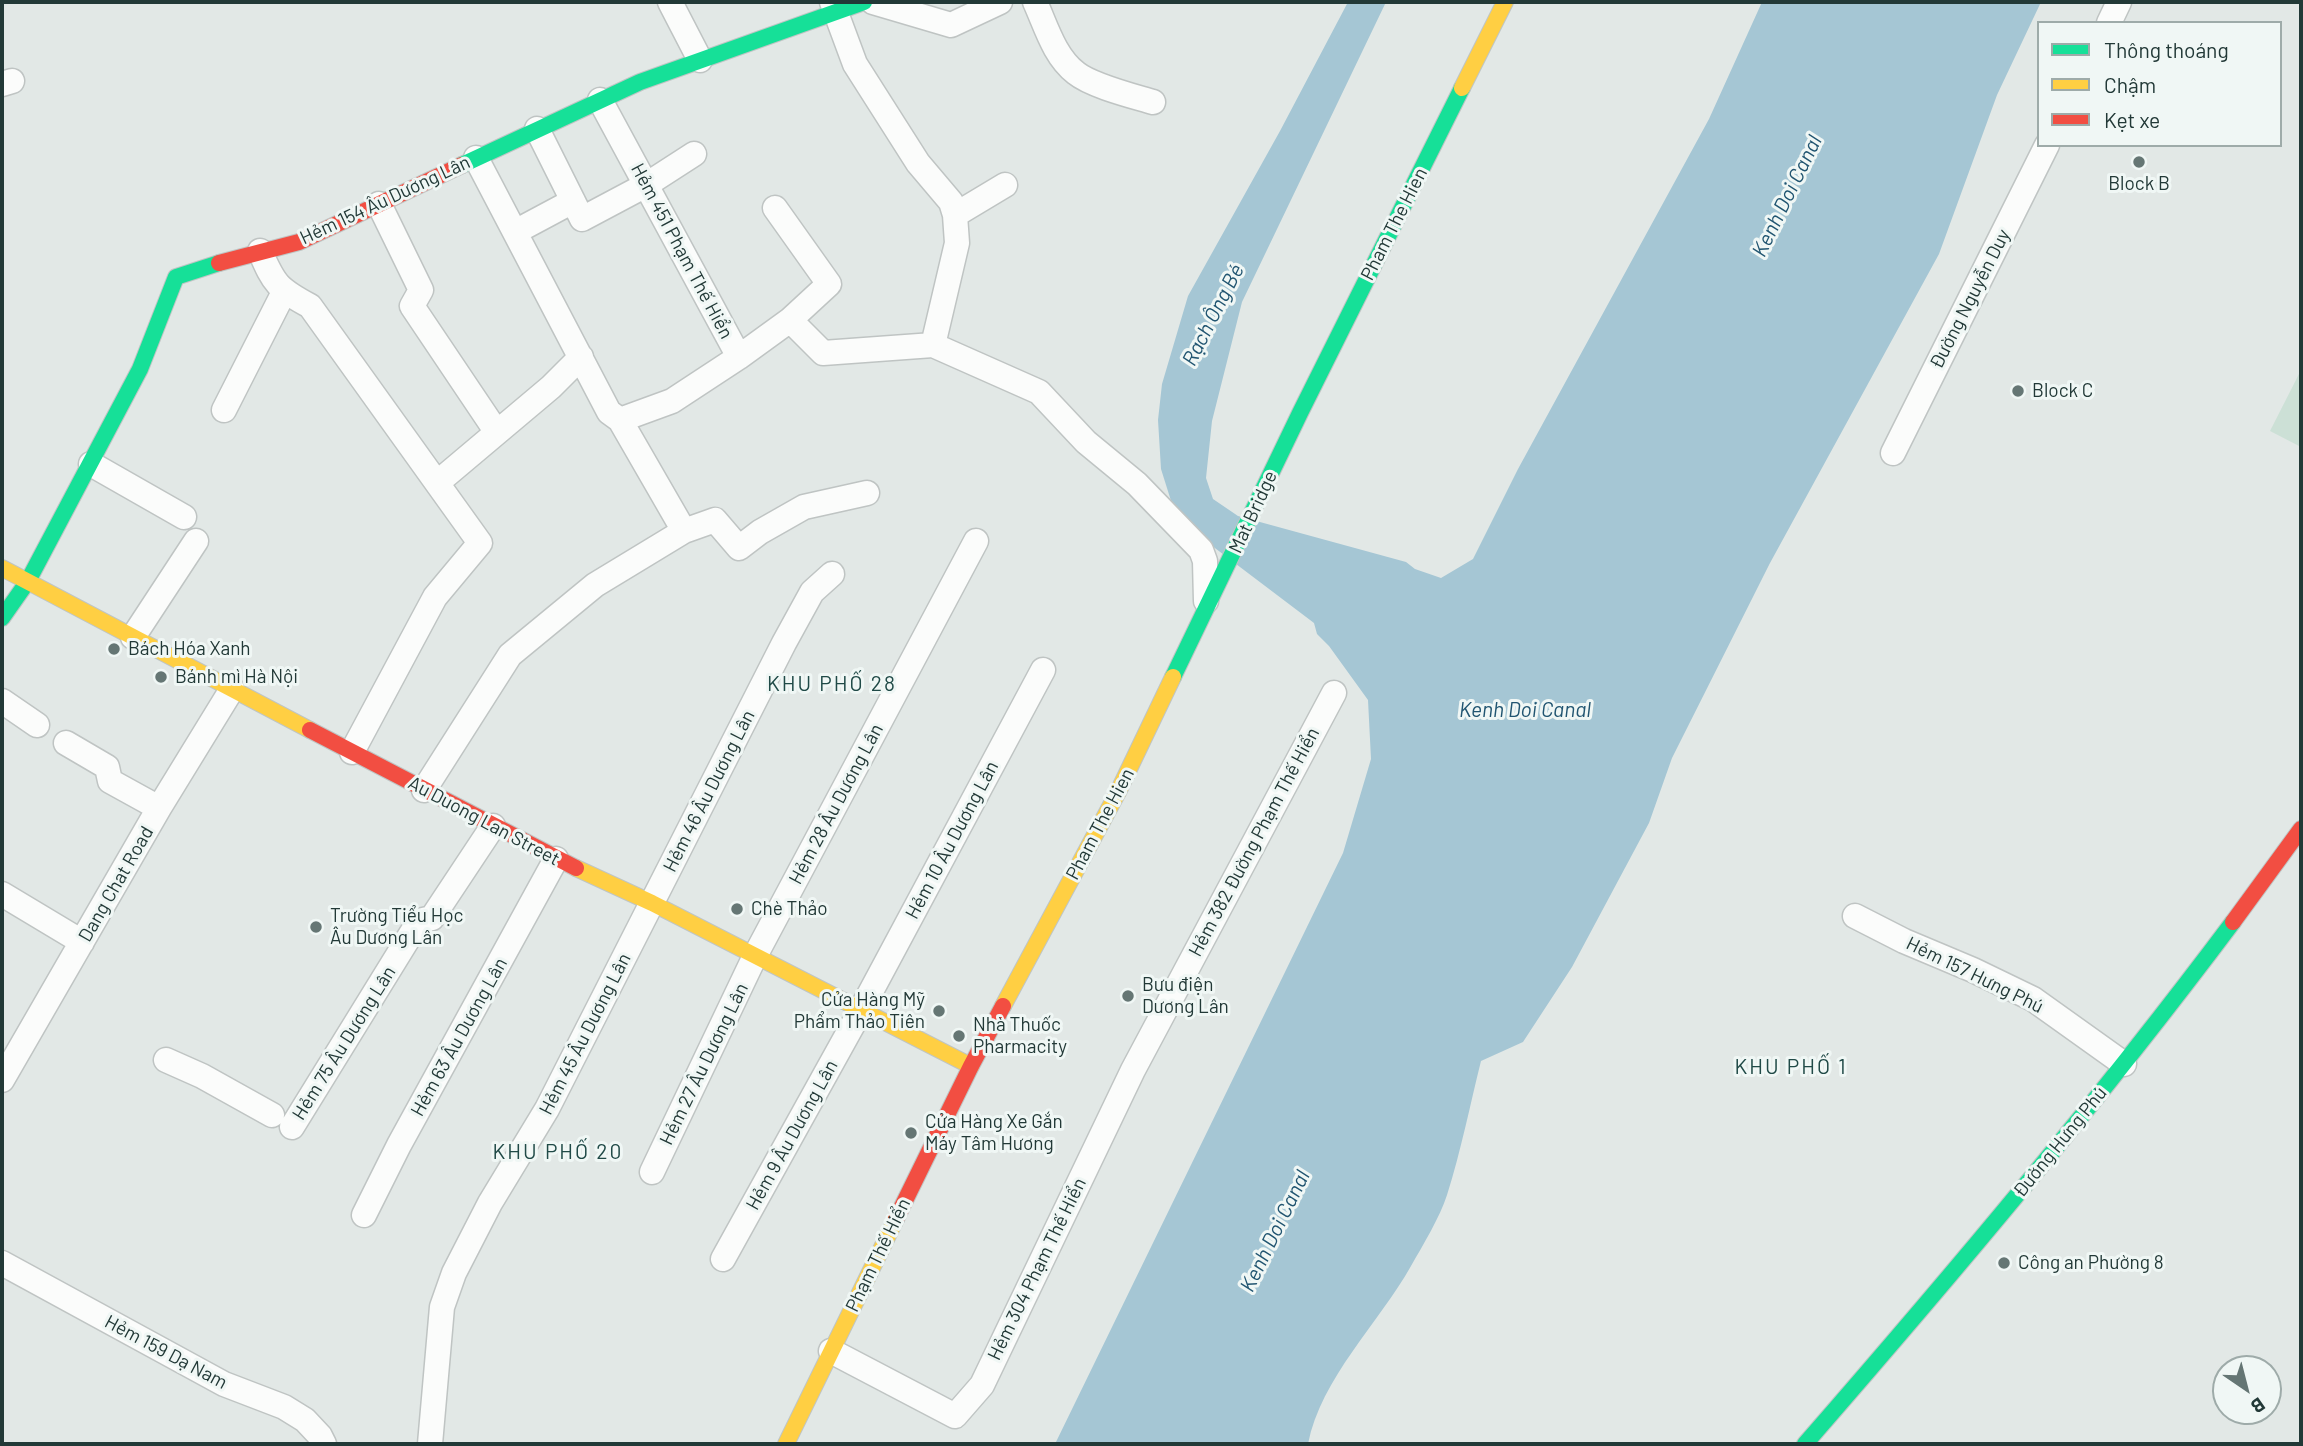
<!DOCTYPE html>
<html>
<head>
<meta charset="utf-8">
<style>
	body { margin:0 }
	#map { position:relative; width:2303px; height:1446px; overflow:hidden; background:#e2e8e6; font-family:Barlow,sans-serif }
	canvas { display:block }
	.frame { position:absolute; inset:0; border:4px solid #223937; pointer-events:none }
	.legend { position:absolute; left:2037px; top:21px; width:245px; height:126px; box-sizing:border-box; background:#f0f7f5; border:2px solid #9eaba9; margin:0; padding:9px 12px; list-style:none; font-size:21px; color:#223937 }
	.legend li { display:flex; align-items:center; gap:14px; height:35px }
	.legend b { width:35px; border:2px solid #9eaba9 }
	.north { position:absolute; left:2212px; top:1355px; width:70px; height:70px; box-sizing:border-box; background:#f0f7f5; border:2px solid #9eaba9; border-radius:50%; rotate:145deg; font-size:19px; font-weight:700; line-height:28px; text-align:center; color:#223937 }
	.north::after { content:''; display:block; margin:auto; width:24px; height:32px; background:#657674; clip-path:polygon(50% 0,100% 100%,50% 72%,0 100%) }
</style>
</head>
<body>
<div id="map">
<canvas width="2303" height="1446"></canvas>
<div class="frame"></div>
<ul class="legend">
<li><b style="height:9px;background:#16e098"></b>Thông thoáng</li>
<li><b style="height:9px;background:#ffcf43"></b>Chậm</li>
<li><b style="height:9px;background:#f24e42"></b>Kẹt xe</li>
</ul>
<div class="north">B</div>
</div>
<script>
const c = document.querySelector('canvas').getContext('2d');
c.lineJoin = 'round';
function paint(path, color) {
  c.fillStyle = color;
  c.fill(path, 'evenodd');
}
function strokePath(path, color, width, dash) {
  c.strokeStyle = color;
  c.lineWidth = width;
  c.lineCap = dash ? 'butt' : 'round';
  c.setLineDash(dash || []);
  c.stroke(path);
}
function write(font, color, halo, rows, align = 'center') {
  c.font = font + ' Barlow,sans-serif';
  c.lineWidth = 6;
  c.setLineDash([]);
  c.textBaseline = 'middle';
  c.strokeStyle = halo;
  c.fillStyle = color;
  for (const [text, x, y, turn = 0] of rows) {
    c.save();
    c.translate(x, y);
    c.rotate((+turn || 0) * Math.PI / 180);
    c.textAlign = isNaN(turn) ? turn : align;
    if (halo) c.strokeText(text, 0, 0);
    c.fillText(text, 0, 0);
    c.restore();
  }
}
paint(new Path2D(`
	M2301 370V447L2270 431Z`), '#cce0d6');
paint(new Path2D(`
	M1348 2H1386L1242 302 1212 421 1206 478 1213 499 1238 516 1406 562 1415 569 1441 578 1473 559 1518 469 1709 119 1762 2H2041L1997 95 1939 254 1770 563 1672 758 1649 823 1572 967 1523 1042 1481 1061C1470 1105 1461 1151 1447 1195 1440 1217 1423 1245 1411 1266 1379 1323 1321 1378 1308 1444H1055L1343 853 1371 759 1368 700 1329 646 1317 634 1314 623 1199 536 1172 504 1161 469 1158 420 1162 384 1188 296 1280 131Z`), '#a5c6d4');
const street = new Path2D(`
	M670 2 700 60
	M832 2 855 64 918 163 951 202 955 215 957 243 933 345
	M873 2 951 25 1000 2
	M1035 2C1046 26 1054 56 1076 73 1092 86 1133 96 1153 102
	M2109 23 2119 2
	M2 84 12 81
	M600 100 739 357 790 320 823 353 933 345 1039 392 1086 442 1137 484 1201 550 1205 561 1206 601
	M537 129 582 219 646 185 694 154
	M476 158 609 412 620 420 684 531
	M379 204 421 290 412 306 496 431
	M775 208 829 284 790 320
	M955 215 1005 185
	M515 232 573 201
	M260 251C274 284 278 289 310 306L480 543 435 597 352 752
	M224 410 284 292
	M620 420 672 401 739 357
	M1893 453 2047 145
	M91 464 184 517
	M437 483 551 387 581 357
	M133 637 196 541
	M2 701 37 725
	M66 743 107 767 110 781 159 808
	M424 790 510 655 595 585 684 531 715 520 739 548 760 532 804 507 867 493
	M2 894 82 942
	M1855 916 1904 941 1973 970 2033 999 2124 1064
	M166 1060 202 1076 272 1115
	M2 1080 159 808 232 689
	M292 1127 419 921 432 918 493 826
	M652 1172 755 956 976 541
	M364 1215 399 1145 556 859
	M723 1259 861 1010 1043 670
	M2 1263 224 1384 284 1407 305 1420 320 1436 324 1444
	M831 1351 955 1416 982 1385 1133 1070 1334 693
	M430 1444 442 1307 454 1273 490 1203 547 1109 784 643 812 592 832 574`);
const fast = new Path2D(`
	M462 165 640 82 864 2
	M2 618 28 581 140 369 176 277 219 263
	M1173 677 1300 413 1462 88
	M1805 1444C1953 1274 2098 1102 2233 922`);
const slow = new Path2D(`
	M1462 88 1505 2
	M2 568 310 730
	M576 868 652 903 971 1066
	M1003 1006 1118 792 1173 677
	M786 1444 896 1219`);
const jam = new Path2D(`
	M219 263 299 242 462 165
	M310 730 576 868
	M2233 922 2301 829
	M896 1219 971 1066 1003 1006`);
strokePath(street, '#bfc4c3', 27);
strokePath(fast, '#bfc5c4', 18);
strokePath(slow, '#bfc5c4', 18);
strokePath(jam, '#bfc5c4', 18);
strokePath(street, '#fbfcfb', 24);
strokePath(fast, '#16e098', 16);
strokePath(slow, '#ffcf43', 16);
strokePath(jam, '#f24e42', 16);
for (const [x, y, r, color] of [
	[2139,162,7,"#657674"],
	[2018,391,7,"#657674"],
	[114,649,7,"#657674"],
	[161,677,7,"#657674"],
	[737,909,7,"#657674"],
	[316,927,7,"#657674"],
	[1128,996,7,"#657674"],
	[939,1011,7,"#657674"],
	[959,1036,7,"#657674"],
	[911,1133,7,"#657674"],
	[2004,1263,7,"#657674"]
]) {
  const dot = new Path2D();
  dot.arc(x, y, r, 0, 2 * Math.PI);
  c.fillStyle = color;
  c.fill(dot);
  strokePath(dot, '#f0f7f5', 2.5);
}
write('19px', '#223937', '#f0f7f5', [
	["Block B",2139,184,"center"],
	["Block C",2032,391],
	["Bách Hóa Xanh",128,649],
	["Bánh mì Hà Nội",175,677],
	["Chè Thảo",751,909],
	["Trường Tiểu Học",330,916],
	["Âu Dương Lân",330,938],
	["Bưu điện",1142,985],
	["Dương Lân",1142,1007],
	["Cửa Hàng Mỹ",925,1000,"right"],
	["Phẩm Thảo Tiên",925,1022,"right"],
	["Nhà Thuốc",973,1025],
	["Pharmacity",973,1047],
	["Cửa Hàng Xe Gắn",925,1122],
	["Máy Tâm Hương",925,1144],
	["Công an Phường 8",2018,1263]
], 'left');
write('19px', '#223937', '#f0f7f5', [
	["Hẻm 154 Âu Dương Lân",385,200,-25],
	["Pham The Hien",1394,224,-63],
	["Hẻm 451 Phạm Thế Hiển",682,251,62],
	["Đường Nguyễn Duy",1970,299,-63],
	["Mat Bridge",1253,512,-65],
	["Hẻm 46 Âu Dương Lân",709,791,-63],
	["Hẻm 28 Âu Dương Lân",836,804,-62],
	["Au Duong Lan Street",484,821,28],
	["Pham The Hien",1100,824,-62],
	["Hẻm 10 Âu Dương Lân",952,840,-62],
	["Hẻm 382 Đường Phạm Thế Hiển",1254,842,-62],
	["Dang Chat Road",116,884,-60],
	["Hẻm 157 Hưng Phú",1975,975,26],
	["Hẻm 45 Âu Dương Lân",585,1034,-63],
	["Hẻm 63 Âu Dương Lân",459,1037,-61],
	["Hẻm 75 Âu Dương Lân",344,1043,-58],
	["Hẻm 27 Âu Dương Lân",704,1064,-64],
	["Hẻm 9 Âu Dương Lân",792,1135,-61],
	["Đường Hưng Phú",2060,1142,-51],
	["Phạm Thế Hiển",878,1255,-64],
	["Hẻm 304 Phạm Thế Hiển",1037,1269,-64],
	["Hẻm 159 Dạ Nam",166,1352,28]
]);
write('italic 21px', '#215571', '#f0f7f5', [
	["Kenh Doi Canal",1787,196,-64],
	["Rạch Ông Bé",1213,315,-63],
	["Kenh Doi Canal",1525,710],
	["Kenh Doi Canal",1275,1231,-64]
]);
c.letterSpacing = '2px';
write('21px', '#204a47', '#f0f7f5', [
	["KHU PHỐ 28",832,684],
	["KHU PHỐ 1",1791,1067],
	["KHU PHỐ 20",558,1152]
]);
c.letterSpacing = '0px';
</script>
</body>
</html>
